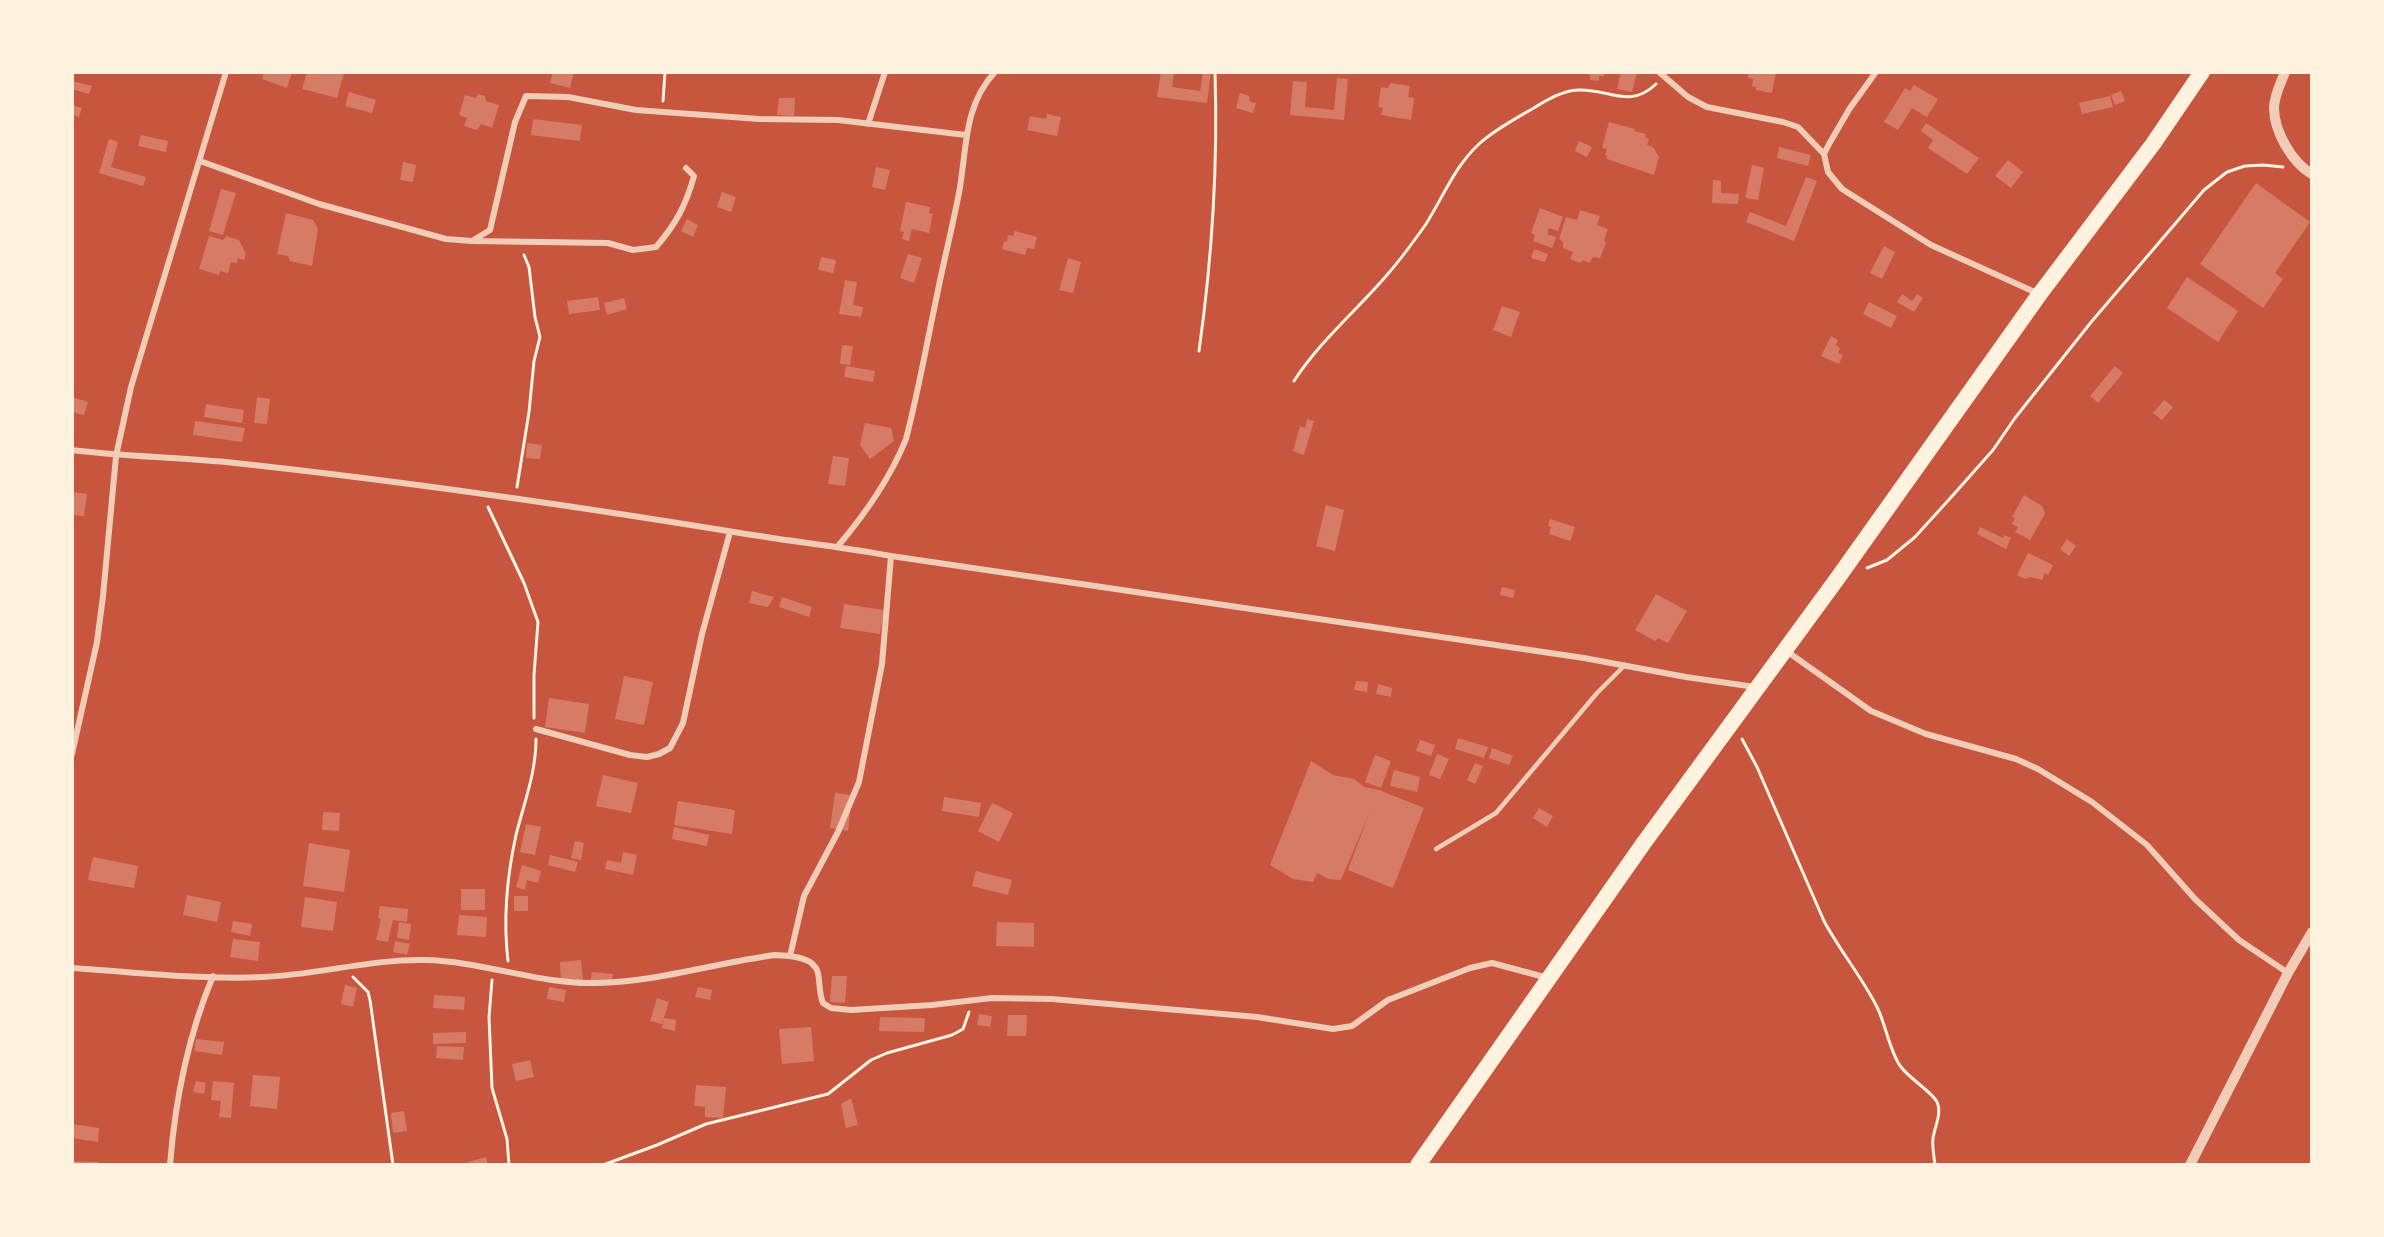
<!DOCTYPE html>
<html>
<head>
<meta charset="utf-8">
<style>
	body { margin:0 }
	#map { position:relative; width:2384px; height:1237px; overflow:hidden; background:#c8553d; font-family:Inter,sans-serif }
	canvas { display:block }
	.frame { position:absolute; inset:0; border:74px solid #fff3e0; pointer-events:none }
</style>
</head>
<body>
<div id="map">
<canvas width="2384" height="1237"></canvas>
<div class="frame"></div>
</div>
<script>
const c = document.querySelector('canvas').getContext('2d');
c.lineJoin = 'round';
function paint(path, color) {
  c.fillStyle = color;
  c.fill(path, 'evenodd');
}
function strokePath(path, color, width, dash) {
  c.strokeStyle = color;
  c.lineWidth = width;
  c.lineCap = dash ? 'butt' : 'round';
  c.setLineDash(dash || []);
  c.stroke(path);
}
paint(new Path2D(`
	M264 72H292L287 88 262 79Z
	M307 72 344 73 337 98 302 89Z
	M553 72H574L570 88 550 83Z
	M1161 72H1174L1172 87 1200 91 1203 72H1211L1207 103 1157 97Z
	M1576 72H1604V76H1599V81L1590 80V75Z
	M1621 72H1637L1632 92 1617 89Z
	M1749 72H1776L1772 93 1756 90V87L1752 86 1753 79 1748 78Z
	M1337 78 1348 79 1344 120 1290 115 1293 81 1307 82 1305 107 1334 110Z
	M72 81 92 86 89 94 72 89Z
	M1391 83 1410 86 1408 97 1414 98 1411 120 1381 115 1383 108 1378 107 1381 87 1388 88Z
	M1914 85 1938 99 1927 117 1912 108 1898 130 1884 122 1905 88 1910 91Z
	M2121 91 2125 101 2115 105 2111 95Z
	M349 92 376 100 372 113 345 106Z
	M1240 93 1249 96 1250 102 1256 103 1253 113 1236 108Z
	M478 94 485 96 486 101 499 105 492 128 481 124 477 130 464 126 467 118 459 115 465 95 476 98Z
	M2110 96 2113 107 2082 114 2079 103Z
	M779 98H795L794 116 777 115Z
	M72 105 82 108 79 117 72 115Z
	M1047 114 1061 117 1057 136 1027 130 1030 116 1046 119Z
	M533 119 582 125 580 141 531 135Z
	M1609 122 1635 129 1634 131 1646 134 1645 137 1649 139 1647 145 1653 147 1659 157 1654 175 1607 159V156L1605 155 1607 149 1602 148Z
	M1926 123 1979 158 1967 174 1928 148 1933 140 1921 131Z
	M141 135 168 141 166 152 138 146Z
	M109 139 118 142 111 167 146 177 143 186 99 173Z
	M1579 141 1592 147 1587 157 1575 151Z
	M1779 147 1811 155 1808 166 1777 158Z
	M2008 160 2023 172 2011 188 1995 176Z
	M403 162 416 165 413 182 400 180Z
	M1752 165 1764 168 1758 200 1745 198Z
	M876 167 890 170 885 190 872 187Z
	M1806 177 1817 181 1794 241 1746 222 1750 212 1786 226Z
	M1713 180 1721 181V193L1739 194 1738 204 1712 203Z
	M2256 183 2310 222 2275 273 2283 279 2263 308 2200 264Z
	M221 189 236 193 223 235 209 231Z
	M722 192 736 197 731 212 717 207Z
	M906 202 930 207 929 213 933 214 929 233 912 229 909 241 902 239 904 232 900 231Z
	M1540 208 1563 217 1558 231 1549 228 1547 234 1556 237 1552 248 1533 241 1535 235 1531 233Z
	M1580 210 1600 216 1597 225 1608 229 1604 240 1606 243 1600 258 1593 257 1589 263 1583 260 1580 263 1570 259 1573 252 1563 248V242L1559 239 1566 217 1577 220Z
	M286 213 313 220 318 229 312 266 290 261 288 256 277 254Z
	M687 219 698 225 693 237 681 231Z
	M1015 231 1037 237 1034 249 1027 248 1025 255 1002 249 1004 241 1007 242 1008 235 1013 236Z
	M209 236 223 240 226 236 239 240 246 254 244 260 238 258 237 263 231 262 228 273 220 271 219 275 199 269Z
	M1884 246 1895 252 1882 279 1870 273Z
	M1534 249 1548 254 1545 262 1531 258Z
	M908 254 922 258 914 283 900 278Z
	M821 257 836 260 833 273 818 270Z
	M1068 258 1081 262 1073 293 1059 290Z
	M2187 277 2238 311 2218 342 2167 308Z
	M845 280 857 282 853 305 863 307 861 317 839 314Z
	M1902 294 1912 301 1917 294 1923 298 1914 312 1897 302Z
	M598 297 600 310 569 314 567 301Z
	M624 298 627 309 607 315 604 303Z
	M1869 302 1897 316 1891 328 1863 314Z
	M1502 306 1520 312 1511 337 1493 330Z
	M1831 336 1838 340 1836 345 1840 348 1838 353 1843 355 1839 364 1821 356Z
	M842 345 853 346 850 365 840 364Z
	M846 366 875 371 873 382 844 377Z
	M2115 366 2123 373 2098 403 2090 396Z
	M72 397 88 402 84 415 72 412Z
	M257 397 270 399 267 424 254 423Z
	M2164 400 2173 407 2162 420 2153 413Z
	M206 404 244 410 242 423 204 417Z
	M1307 419 1314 421 1304 455 1293 451 1300 426 1305 428Z
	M195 421 245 428 242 442 193 435Z
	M865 423 891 428 894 441 870 459 860 445Z
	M527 443 542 445 540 459 526 458Z
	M833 456 849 458 845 486 828 484Z
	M72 492 87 494 84 516 72 515Z
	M2024 495 2042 506 2045 514 2030 540 2015 532 2018 527 2012 524 2015 518 2012 517Z
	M1326 505 1344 510 1335 551 1316 546Z
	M1550 519 1575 527 1570 541 1549 534 1551 527 1548 526Z
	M1980 527 2003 538 2004 535 2011 538 2006 549 1977 534Z
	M2067 539 2076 546 2069 556 2060 549Z
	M2028 553 2053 565 2048 575 2045 573 2042 580 2030 577 2025 579 2017 575Z
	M1502 587 1515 590 1513 598 1500 595Z
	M752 591 774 597 768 607 749 603Z
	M1656 594 1687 611 1668 643 1658 638 1655 641 1635 630Z
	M782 597 812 607 809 617 779 607Z
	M844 604 884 610 880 634 840 628Z
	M624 676 653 682 644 725 615 719Z
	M1356 681 1368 682 1367 692 1354 690Z
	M1378 684 1392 688 1391 697 1376 694Z
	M549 698 589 704 585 733 545 727Z
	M1458 738 1488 747 1484 758 1455 749Z
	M1420 740 1435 745 1431 756 1416 751Z
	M1492 748 1513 756 1509 765 1489 758Z
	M1437 754 1449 759 1440 779 1429 775Z
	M1375 755 1391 761 1381 788 1365 782Z
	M1311 761 1333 775 1354 779 1364 787 1379 790 1424 808 1393 888 1348 870 1369 814 1341 880 1329 879 1317 873 1313 882 1293 879 1270 865Z
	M1475 763 1483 766 1475 784 1467 780Z
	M1394 770 1420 777 1417 792 1390 786Z
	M603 775 638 783 631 813 596 806Z
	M835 793 852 795 848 831 830 828Z
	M944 797 981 803 979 817 942 811Z
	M678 801 735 810 732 834 674 825Z
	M992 803 1013 813 999 842 978 831Z
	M1539 808 1553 816 1547 827 1533 818Z
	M323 812 340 813 339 831 322 830Z
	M526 824 541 827 535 855 520 852Z
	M674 827 709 835 707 846 672 839Z
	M575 841 584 843 581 860 571 858Z
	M309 843 350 850 344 892 303 886Z
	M623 852 637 855 633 875 605 869 607 860 621 863Z
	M550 855 578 862 575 872 548 865Z
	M93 857 138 866 134 888 88 880Z
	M522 865 541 871 538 883 527 880 525 890 516 887Z
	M976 871 1012 880 1008 895 972 886Z
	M461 889H485V910H461Z
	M187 895 221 902 217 922 183 915Z
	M514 896H528V911H514Z
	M305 897 337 902 333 931 301 927Z
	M380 906 408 909 407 922 393 920 388 942 376 940 381 919 378 918Z
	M459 915 487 917 486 937 457 935Z
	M233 921 252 924 250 936 231 932Z
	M399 922 411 924 409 940 397 938Z
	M997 922 1034 923V947L996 946Z
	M233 939 260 942 258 961 230 957Z
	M395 941 410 944 407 955 393 952Z
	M581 960 583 981 561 983 560 962Z
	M592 972 613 974 611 985 590 983Z
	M832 976H847L845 1003 830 1002Z
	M345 985 357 988 353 1007 341 1004Z
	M549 987 566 990 564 1002 547 999Z
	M698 987 712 990 710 1000 695 997Z
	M434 995 465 997 464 1010 433 1008Z
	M657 998 669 1002 662 1024 650 1021Z
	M979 1014 992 1016 990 1027 977 1025Z
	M1008 1015H1027L1026 1036H1007Z
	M880 1017 925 1018 924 1032 879 1031Z
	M664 1018 676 1020 675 1031 662 1028Z
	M811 1027 814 1061 782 1064 779 1029Z
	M466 1032V1043L433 1044V1033Z
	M196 1039 224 1042 222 1055 194 1051Z
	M437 1046 464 1047 463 1060 436 1058Z
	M530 1060 534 1077 516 1081 512 1064Z
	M253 1075 280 1077 277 1109 250 1106Z
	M196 1081 206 1083 204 1094 193 1092Z
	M213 1081 234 1083 231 1118 219 1117 221 1101 211 1100Z
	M696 1085 726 1087 723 1118 705 1117V1107L694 1106Z
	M851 1098 858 1125 846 1128 841 1104Z
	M404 1111 407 1131 393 1133 391 1113Z
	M72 1124 99 1128 98 1142 72 1138Z
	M486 1157 488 1165H469L468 1162Z
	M72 1161 99 1162 98 1165H72Z`), '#d67c66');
strokePath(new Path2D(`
	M663 101 665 72
	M1199 351C1212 259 1218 165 1215 72
	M1294 381C1320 341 1356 311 1387 275 1401 259 1414 241 1426 224 1443 197 1455 166 1479 144 1494 130 1515 119 1532 109 1547 100 1561 91 1578 90 1608 88 1629 110 1656 84
	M517 487 529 412 534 361 540 337 535 317 529 267 524 255
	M488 507 524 583 538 622 534 675V718
	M1867 568 1887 560 1915 537 1954 494 1993 450 2015 418 2092 321 2204 190 2227 172 2245 166 2263 165 2283 167
	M1742 739 1757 767 1824 921C1840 951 1862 977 1877 1007 1886 1025 1890 1053 1901 1067 1909 1078 1933 1093 1937 1102 1942 1113 1935 1126 1933 1138 1932 1147 1934 1156 1935 1165
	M508 961C503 919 507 876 516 835 524 803 536 773 536 739
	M353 977 368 992 370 1000 393 1165
	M492 980 489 1017 492 1088 507 1139 509 1165
	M603 1165 657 1145 706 1124 828 1094 871 1060 887 1053 952 1035 963 1029 969 1012`), '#fff3e0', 3);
strokePath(new Path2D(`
	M1436 849 1496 813 1597 693 1625 665`), '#f1ccb7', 4.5);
strokePath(new Path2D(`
	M1659 72 1688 97 1707 107 1783 122 1798 127 1824 154
	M1876 72 1850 108 1829 144 1824 154 1828 172 1842 189 1931 245 2039 294
	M868 124 885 72
	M200 161 319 204 446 239 472 241 490 230 515 122 526 96 568 97 636 110 759 119 838 120 966 135
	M472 241 608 243 633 250 656 247C676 224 686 205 694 176L686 168
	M72 450C126 457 181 457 235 463 402 481 568 505 734 532 786 541 839 546 891 556L1584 658 1686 677 1755 687
	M838 546C866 513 890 479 906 439 918 393 926 347 936 300 943 264 952 229 959 193 967 150 963 106 995 72
	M1785 650 1871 711 1926 734 2016 759 2038 769 2092 802 2147 845 2195 899 2239 940 2288 973
	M536 729 630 755 647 757 659 754 670 748 683 723 702 634 730 532
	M72 754 97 642 103 596 116 456 131 387 226 72
	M790 956 804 896 838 832 859 782 882 664 891 556
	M72 968C135 972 199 980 263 977 317 975 370 959 425 960 482 961 541 985 596 983 657 982 715 963 775 955 789 956 814 956 818 973 820 983 819 994 823 1003L831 1008 851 1010 932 1005 992 998 1052 999 1257 1017 1333 1029 1352 1026 1388 1000 1470 968 1492 963 1548 978
	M170 1165C175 1101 188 1036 213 976`), '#f1ccb7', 6);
strokePath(new Path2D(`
	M2285 72C2281 83 2274 95 2274 108 2274 131 2292 163 2312 174
	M2190 1165 2288 973 2312 932`), '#f1ccb7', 10);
strokePath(new Path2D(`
	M1418 1165 1643 844 1837 579 2039 295 2153 144 2202 72`), '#fff3e0', 16);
</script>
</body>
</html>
